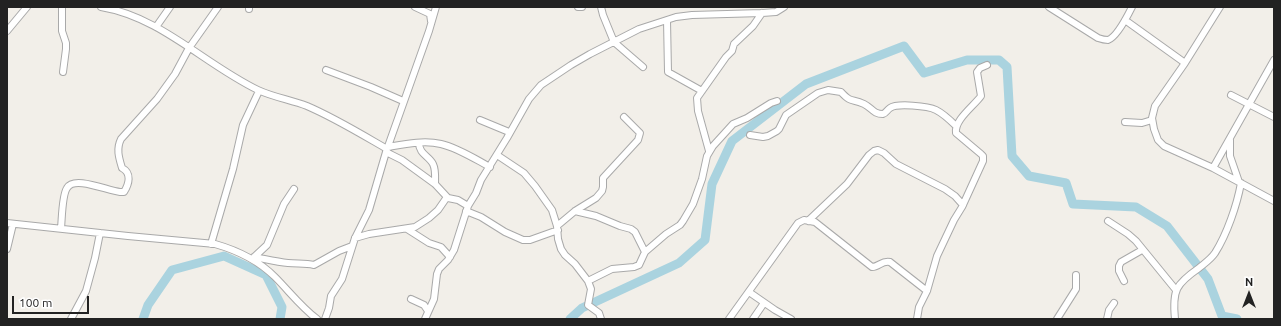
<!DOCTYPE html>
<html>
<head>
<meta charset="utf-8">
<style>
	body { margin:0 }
	#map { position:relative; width:1281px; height:326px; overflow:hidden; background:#f2efe9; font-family:Ubuntu,sans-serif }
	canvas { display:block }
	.frame { position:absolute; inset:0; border:8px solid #222; pointer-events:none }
	.north { position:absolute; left:1229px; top:274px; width:40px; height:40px; -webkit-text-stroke:3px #fff; paint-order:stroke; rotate:0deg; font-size:11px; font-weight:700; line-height:16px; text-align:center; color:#222 }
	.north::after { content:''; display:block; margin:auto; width:14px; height:18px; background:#222; clip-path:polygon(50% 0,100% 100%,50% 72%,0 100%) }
	.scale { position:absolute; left:12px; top:296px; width:77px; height:18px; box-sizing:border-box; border:2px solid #222; border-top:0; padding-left:5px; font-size:12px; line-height:14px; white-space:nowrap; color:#222; -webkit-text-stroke:3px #fff; paint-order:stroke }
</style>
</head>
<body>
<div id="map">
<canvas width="1281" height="326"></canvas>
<div class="frame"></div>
<div class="north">N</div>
<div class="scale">100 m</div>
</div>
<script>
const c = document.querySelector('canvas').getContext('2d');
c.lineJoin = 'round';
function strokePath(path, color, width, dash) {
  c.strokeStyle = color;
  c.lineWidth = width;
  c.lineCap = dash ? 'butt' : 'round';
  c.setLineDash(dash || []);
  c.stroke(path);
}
strokePath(new Path2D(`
	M143 319 148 305 172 270 224 256 266 275 282 307 280 319
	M570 319 582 308 679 263 705 240 712 184 732 141 806 84 904 46 924 73 967 60H999L1007 67 1012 156 1029 176 1066 183 1073 204 1136 207 1167 226 1208 279 1222 316 1237 319`), '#aad3df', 9);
const minor = new Path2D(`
	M62 7V31L66 43V49L63 72
	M101 7C161 17 204 64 258 90 273 97 291 100 307 106 335 118 361 134 387 149
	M249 7V9
	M415 7 430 14 431 21
	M578 7H582
	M601 7 603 15 614 42 643 67
	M1049 7 1098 38C1101 39 1104 40 1108 40 1117 37 1128 15 1132 7
	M1220 7 1185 63 1155 106 1152 118 1154 129 1158 140 1164 146 1213 168 1274 201
	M667 20 668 72 702 91
	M1125 20 1185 63
	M156 27 170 7
	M7 31 27 7
	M326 70 371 87 403 101
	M1231 95 1274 117
	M480 120 509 132
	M1125 122 1142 123 1152 120
	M750 135 763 137 768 136 777 131 779 129 786 115 818 93 828 90 841 92C852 104 852 98 864 104 872 108 873 114 883 114 886 113 887 110 890 108 897 103 928 106 936 110 944 114 950 120 956 126
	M1230 140V156L1239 182
	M419 143C419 154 429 156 433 164 436 170 435 178 435 184
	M388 147C405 144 424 140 441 144 458 148 475 159 490 167
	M709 151 698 111 697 98 726 57 732 51 734 44 753 26 762 13
	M386 152 402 160 435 184 448 198 458 200 468 206
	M497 155 524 173 535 186 552 210 557 226 558 239 561 249 565 255 575 264 588 281 591 289 588 305 599 313 601 319
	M1213 168 1274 60
	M466 211 481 217 505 232 523 240H530L558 230
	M575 211 596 216 620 226 631 229 635 232 645 252
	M808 221 847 184 869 155 874 151 878 150 884 153 896 164 945 189 955 196 963 205
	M1108 221 1128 234 1136 241 1176 290
	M7 223 128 236 215 244C236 250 259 261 275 277 289 291 301 307 317 319
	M557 226 575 211 596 198 602 191 603 187V178L638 140 640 133 624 117
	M61 228C62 219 62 195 67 188 74 175 108 191 120 192H124C129 184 132 173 122 168 119 158 116 149 121 139L157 99 175 74 189 48 218 7
	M407 229 429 243 441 247 450 257
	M355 238 369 234 415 227 429 218 438 210 447 197
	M211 244 233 169 243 125 259 91
	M7 249 13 224
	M254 257C265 259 277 262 288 263 297 264 305 263 314 265L339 251 352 246
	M252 259 267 245 284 204 294 189
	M588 281 612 269 634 267 639 265 645 252 666 234 680 225 683 221 693 204 702 179 707 156 713 146 733 124 747 118 771 103 777 101
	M1124 281 1119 271V266L1121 262 1142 250
	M749 292 775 310 791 319
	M411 299 424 305 428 311
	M71 319 86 291 95 258 100 233
	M325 319 329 308 331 296 342 279 355 238 369 210 386 152 429 31 436 7
	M425 319 434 299 437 274 439 269 448 260 454 250 468 206 476 193 481 180 507 138 529 99 541 85 571 65 590 54 639 29 676 17 692 15 762 13 776 12 784 7
	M729 319 798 223 804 220 815 222 872 267C879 267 882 260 890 262L927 291
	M753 319 764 303
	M917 319 919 307 927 291 937 256 954 220 962 207 983 161V156L981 154 956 133C954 120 974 106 981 96L977 72 980 68 987 65
	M1057 319 1076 289V275
	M1107 319 1109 310 1114 303
	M1175 319C1172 290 1176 284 1199 268 1205 263 1211 259 1215 253 1227 234 1237 205 1241 183`);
strokePath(minor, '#a9a9a9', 8);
strokePath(minor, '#fff', 6);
</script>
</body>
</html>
